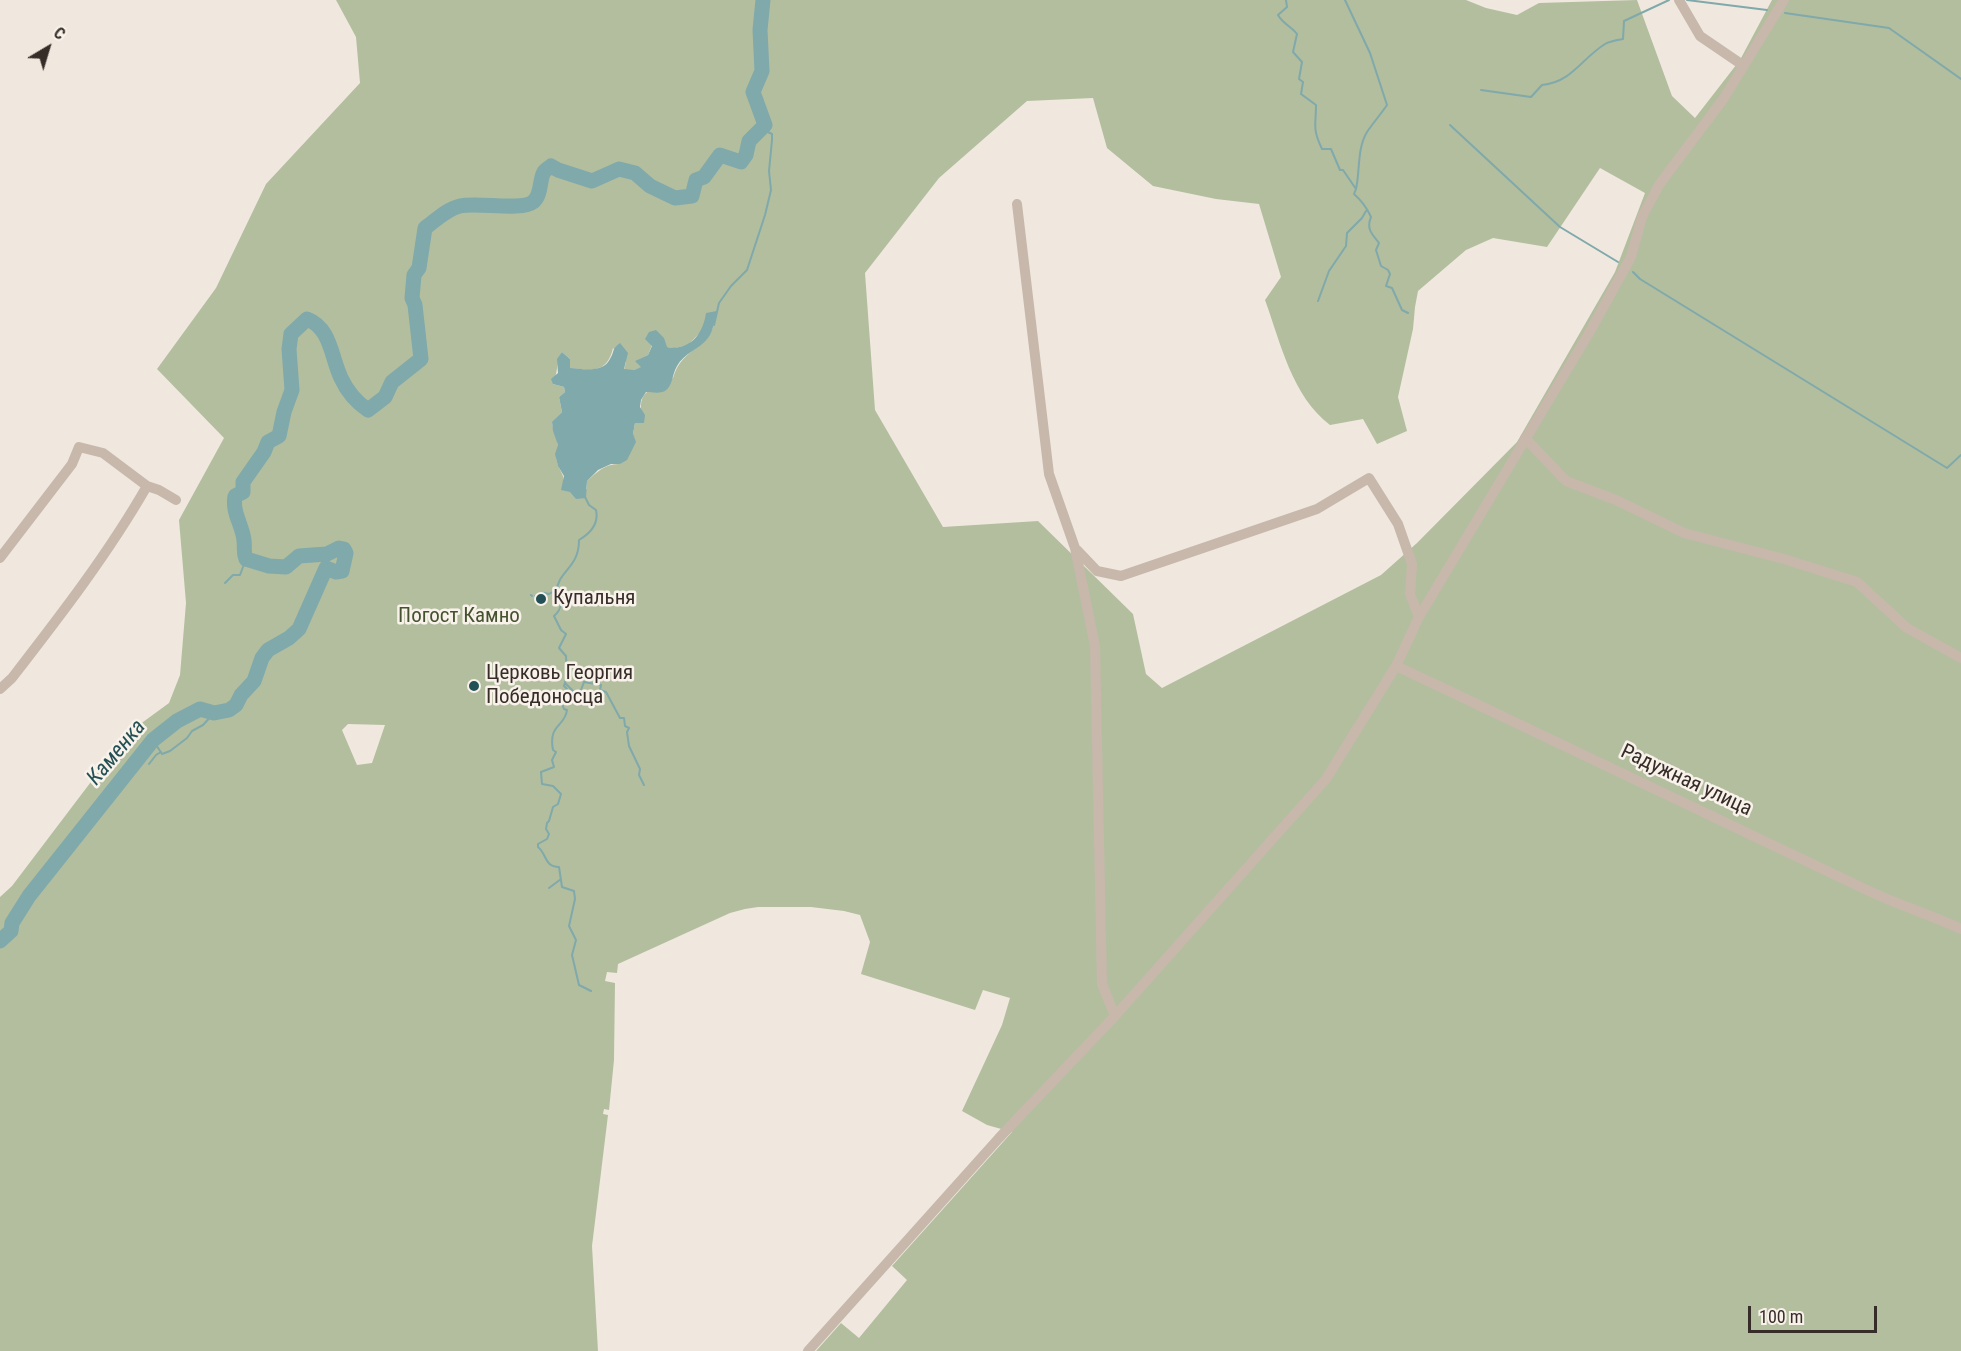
<!DOCTYPE html>
<html>
<head>
<meta charset="utf-8">
<style>
	body { margin:0 }
	#map { position:relative; width:1961px; height:1351px; overflow:hidden; background:#f0e8de; font-family:"Roboto Condensed",sans-serif }
	canvas { display:block }
	.north { position:absolute; left:18px; top:18px; width:60px; height:60px; -webkit-text-stroke:4px #f8f2ea; paint-order:stroke; rotate:38deg; font-size:16px; font-weight:700; line-height:24px; text-align:center; color:#362d29 }
	.north::after { content:''; display:block; margin:auto; width:21px; height:27px; background:#362d29; clip-path:polygon(50% 0,100% 100%,50% 72%,0 100%) }
	.scale { position:absolute; left:1748px; top:1306px; width:129px; height:27px; box-sizing:border-box; border:3px solid #362d29; border-top:0; padding-left:8px; font-size:18px; line-height:21px; white-space:nowrap; color:#362d29; -webkit-text-stroke:4px #f8f2ea; paint-order:stroke }
</style>
</head>
<body>
<div id="map">
<canvas width="1961" height="1351"></canvas>
<div class="north">С</div>
<div class="scale">100 m</div>
</div>
<script>
const c = document.querySelector('canvas').getContext('2d');
c.lineJoin = 'round';
function paint(path, color) {
  c.fillStyle = color;
  c.fill(path, 'evenodd');
}
function strokePath(path, color, width, dash) {
  c.strokeStyle = color;
  c.lineWidth = width;
  c.lineCap = dash ? 'butt' : 'round';
  c.setLineDash(dash || []);
  c.stroke(path);
}
function write(font, color, halo, rows, align = 'center') {
  c.font = font + ' "Roboto Condensed",sans-serif';
  c.lineWidth = 5;
  c.setLineDash([]);
  c.textBaseline = 'middle';
  c.strokeStyle = halo;
  c.fillStyle = color;
  for (const [text, x, y, turn = 0] of rows) {
    c.save();
    c.translate(x, y);
    c.rotate((+turn || 0) * Math.PI / 180);
    c.textAlign = isNaN(turn) ? turn : align;
    if (halo) c.strokeText(text, 0, 0);
    c.fillText(text, 0, 0);
    c.restore();
  }
}
paint(new Path2D(`
	M336 0H1466L1486 8 1517 15 1539 3 1637 0 1672 96 1695 118 1740 60 1772 0H1961V1351H816L841 1323 859 1338 907 1280 892 1266 1012 1132 987 1125 962 1111 1002 1025 1010 998 983 990 975 1010 861 974 870 942 860 915 844 911 811 907H758L745 909 730 913 618 964 617 973 607 972 605 981 615 983 614 1060 609 1110 604 1109 603 1114 608 1115 592 1246 598 1351H0V897L12 886 128 733 169 703 180 675 186 603 179 520 224 438 157 369 216 288 266 184 360 83 356 37ZM1093 98 1107 148 1153 186 1216 199 1259 204 1281 277 1265 300C1281 344 1292 396 1330 425L1363 419 1377 444 1407 431 1398 397 1413 329 1415 307 1418 291 1466 250 1493 238 1547 247 1600 168 1645 193 1615 272 1517 442 1417 543 1381 575 1162 688 1146 674 1133 614 1038 521 943 527 875 410 865 273 939 178 1027 101ZM715 317C712 350 682 346 673 378 647 392 635 391 644 423H635L633 434 620 464C606 463 597 472 587 481V489L564 483C564 475 561 473 558 465 555 458 558 453 558 446 558 439 553 431 552 423L562 412 559 397 565 392 564 387 553 384C558 373 556 362 562 352L570 359V368C592 370 607 374 613 348L626 362 624 370H634L642 367 636 361 648 355 652 345 675 348 688 345ZM348 724 385 725 372 763 357 765 342 730Z`), '#b3be9f');
paint(new Path2D(`
	M717 311C714 320 714 330 708 338 700 349 684 353 677 366 672 374 673 386 665 391 659 394 652 392 646 392L641 400 640 407 645 415 644 423H635L633 434 636 442 627 460 620 464H611L598 470 587 481 586 498 576 499 570 492 561 490 564 476 558 466 555 454 558 445 553 431 552 422 562 412 559 397 565 392 564 387 553 384 551 379 558 373 557 359 562 352 570 359V368C584 369 603 373 610 359 615 351 611 350 620 343L628 353 624 369 634 370 641 367 635 361 648 355 652 346 645 339 649 332 656 330 664 338 667 347C690 351 703 334 706 313Z`), '#7fa9ab');
strokePath(new Path2D(`
	M1286 0 1287 7 1278 15C1283 24 1291 26 1297 34L1293 52 1302 62 1299 79 1303 82 1301 94 1316 105C1316 125 1312 128 1322 149H1331L1340 170H1343L1356 189 1354 194C1362 201 1367 208 1371 217 1366 229 1372 234 1379 243L1376 250 1381 266 1388 270 1390 274 1386 286 1392 288 1402 310 1408 313
	M1345 0 1370 53 1387 105C1381 114 1373 123 1367 132 1357 148 1360 172 1356 189
	M1687 0 1767 10
	M1785 13 1889 28 1961 79
	M1481 90 1531 97 1542 85C1572 82 1581 59 1605 44 1610 41 1617 40 1623 39L1624 21 1669 0
	M1450 125 1560 227 1618 262
	M1633 272 1640 279 1947 468 1961 455
	M1318 301 1329 271 1346 246 1347 233 1362 218 1366 211
	M714 325 719 303 731 286 747 270 765 215 771 190 769 171 772 140V134L768 132 765 125
	M585 497 589 505 596 510C599 524 591 533 579 540 579 569 558 570 556 593 563 602 562 609 554 616L561 630 566 634 559 648 566 656 567 676 564 686 567 689C564 696 560 701 564 709L567 710C565 727 548 724 553 750L556 752 552 760 554 767 541 772 542 784 553 786 561 794 558 804 553 807 549 821 547 823 546 829 549 834 547 839 538 844V847C547 854 544 867 559 867L562 887 574 891 575 899 569 926 576 940 572 955 579 985 591 991
	M225 583 233 575H240L246 559
	M531 595 532 596
	M535 596 541 598 544 593 549 594 556 590
	M565 683 575 693 581 690 584 682 601 685 600 690 606 692 620 718H624L625 726 629 728 627 732 629 746 640 769 639 775 644 785
	M153 740 162 754 170 751 187 738 192 731 203 725 214 713
	M149 764 156 755 161 752
	M549 888 561 879`), '#7fa9ab', 2);
strokePath(new Path2D(`
	M0 941 11 931 12 923 29 896 153 740 177 721 200 709 214 713 229 710 236 705 241 695 254 681 262 658 268 650 289 638 299 629 326 568 336 572 342 571 346 553 344 549 339 548 327 554 299 556 286 567 269 566 246 559C243 552 245 548 244 540 242 524 232 513 235 496L243 492V482L264 452 268 442 279 436 284 412 292 390 289 349 291 334 307 319C331 328 331 357 341 378 347 391 356 402 368 410L385 397 392 382 421 359 415 305 412 298 414 275 419 268 425 228C436 220 447 209 460 206 477 202 522 211 533 202 542 195 539 180 544 172 546 169 549 168 551 166L558 170 592 181 619 169 635 173 650 186 675 198 692 196 696 180 704 177 720 155 741 162 746 155 749 141 765 125 753 92 762 71 760 30 763 0`), '#7fa9ab', 15);
strokePath(new Path2D(`
	M1679 0 1700 36 1744 66
	M1017 204 1049 474 1075 548 1095 646 1102 984 1115 1016
	M1525 438 1566 481 1616 500 1684 533 1784 559 1857 582 1907 628 1961 658
	M1077 550 1097 571 1121 576 1317 509 1369 478 1398 524 1412 564 1410 594 1419 617
	M0 558 72 464 79 447 103 453 147 486 159 490 176 500
	M1396 666C1554 740 1711 816 1869 891 1899 905 1931 915 1961 929
	M0 689 12 678C60 616 108 554 147 486
	M808 1351 999 1138 1115 1016 1326 779 1396 666 1419 617 1589 333 1631 257 1642 217 1659 185 1724 98 1784 0`), '#c7b8ab', 10);
for (const [x, y, r, color] of [
	[541,599,6,"#235054"],
	[474,686,6,"#235054"]
]) {
  const dot = new Path2D();
  dot.arc(x, y, r, 0, 2 * Math.PI);
  c.fillStyle = color;
  c.fill(dot);
  strokePath(dot, '#f8f2ea', 2);
}
write('21px', '#362d29', '#f8f2ea', [
	["Купальня",553,599],
	["Церковь Георгия",486,674],
	["Победоносца",486,698]
], 'left');
write('21px', '#45522f', '#f8f2ea', [
	["Погост Камно",459,617]
]);
write('21px', '#362d29', '#f8f2ea', [
	["Радужная улица",1686,781,25]
]);
write('italic 22px', '#235054', '#f8f2ea', [
	["Каменка",117,753,-50]
]);
</script>
</body>
</html>
